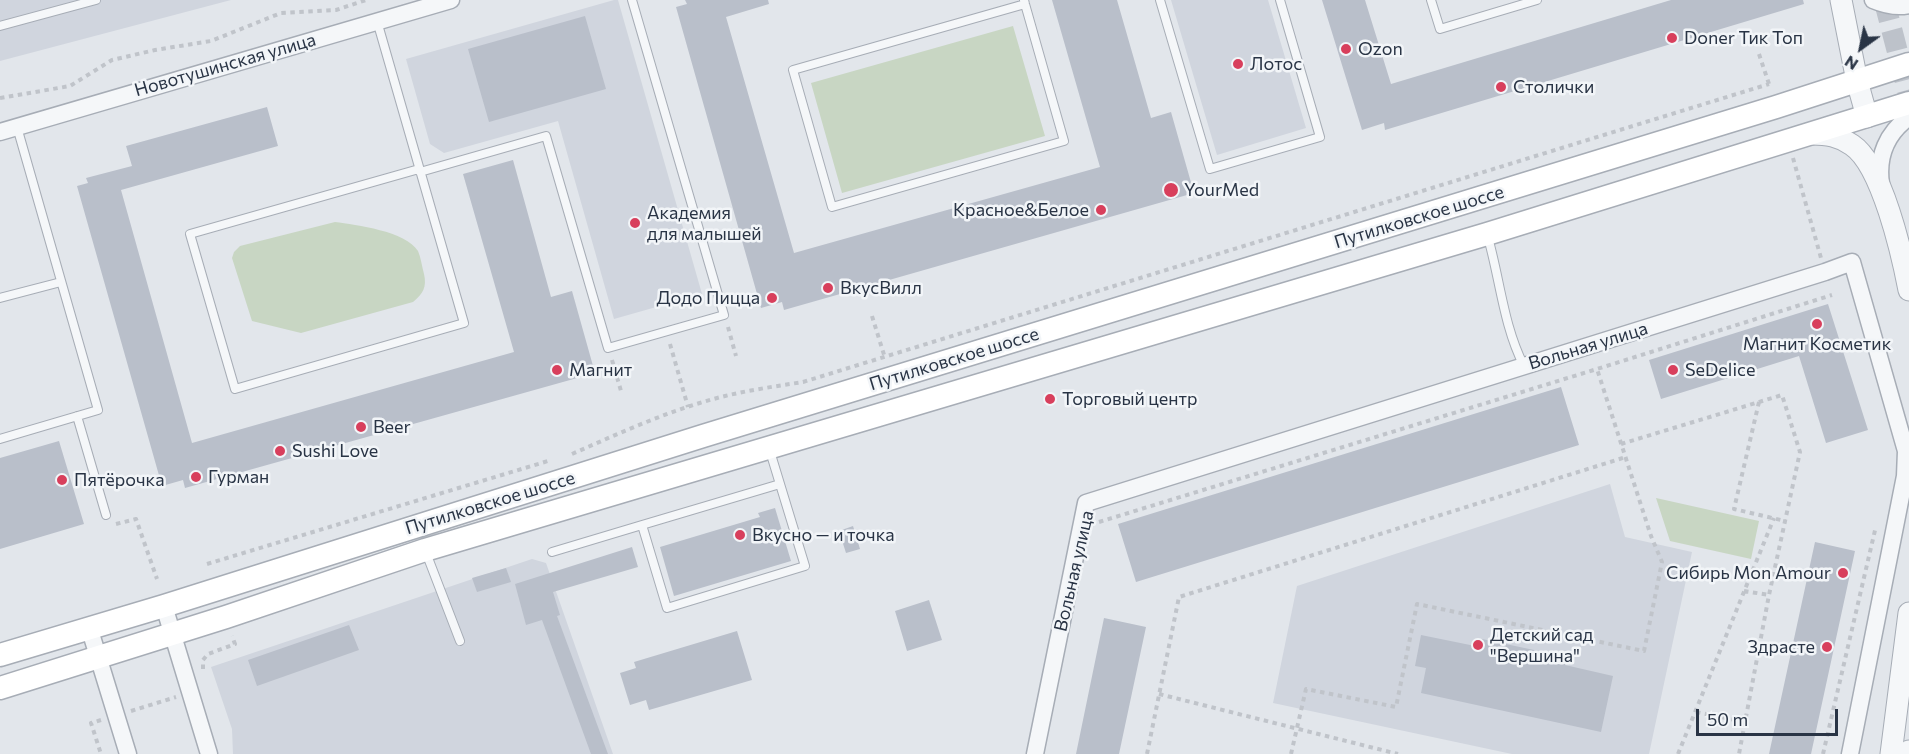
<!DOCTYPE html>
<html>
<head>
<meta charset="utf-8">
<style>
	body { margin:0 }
	#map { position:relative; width:1909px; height:754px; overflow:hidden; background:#e2e6eb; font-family:Commissioner,sans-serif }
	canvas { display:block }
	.north { position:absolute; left:1831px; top:18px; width:60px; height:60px; -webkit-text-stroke:4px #f2f5f8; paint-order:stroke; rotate:213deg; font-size:16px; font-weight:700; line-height:24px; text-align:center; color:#293445 }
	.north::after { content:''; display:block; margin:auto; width:21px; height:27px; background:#293445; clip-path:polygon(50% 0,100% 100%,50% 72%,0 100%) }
	.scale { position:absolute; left:1696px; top:709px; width:142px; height:27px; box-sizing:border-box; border:3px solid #293445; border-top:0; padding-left:8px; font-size:18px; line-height:21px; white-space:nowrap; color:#293445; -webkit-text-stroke:4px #f2f5f8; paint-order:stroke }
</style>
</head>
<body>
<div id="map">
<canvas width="1909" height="754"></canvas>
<div class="north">N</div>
<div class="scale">50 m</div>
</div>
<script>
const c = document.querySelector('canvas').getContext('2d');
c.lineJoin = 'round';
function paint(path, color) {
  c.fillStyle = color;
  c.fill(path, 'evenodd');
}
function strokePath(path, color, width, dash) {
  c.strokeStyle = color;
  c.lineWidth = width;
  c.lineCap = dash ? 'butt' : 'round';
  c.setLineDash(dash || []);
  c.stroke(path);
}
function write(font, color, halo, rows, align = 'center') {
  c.font = font + ' Commissioner,sans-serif';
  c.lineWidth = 5;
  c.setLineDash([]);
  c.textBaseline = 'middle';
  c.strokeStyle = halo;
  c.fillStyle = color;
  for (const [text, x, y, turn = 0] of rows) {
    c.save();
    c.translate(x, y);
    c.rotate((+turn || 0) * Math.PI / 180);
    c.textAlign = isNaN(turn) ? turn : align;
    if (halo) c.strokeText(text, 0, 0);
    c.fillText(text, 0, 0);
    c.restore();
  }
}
paint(new Path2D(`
	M0 0H231L0 61Z
	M614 0H618L702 294 614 319 558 121 444 153 430 144 406 59Z
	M1171 0H1268L1306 128 1217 155Z
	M1610 484 1625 537 1692 552 1649 754H1512L1273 703 1297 586Z
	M532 559 546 563 613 754H233L232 729 211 667Z`), '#d0d5de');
paint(new Path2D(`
	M1013 26 1045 136 842 193 811 83Z
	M335 222C356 225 406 231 418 251 421 258 422 267 424 274 427 287 423 294 413 302L301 333 252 321 232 258 234 252 240 246Z
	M1656 498 1759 521 1751 559 1670 541Z`), '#c8d6c3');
paint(new Path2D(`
	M685 0H768L769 4 726 17 794 253 1100 167 1052 0H1117L1151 118 1171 112 1194 193 784 310 782 302 761 308 676 7 687 4Z
	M1322 0H1365L1391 84 1671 0H1803L1804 4 1385 130 1384 123 1362 130Z
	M585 16 606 89 489 122 468 49Z
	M267 107 278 146 121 190 192 443 514 352 463 174 513 160 551 297 572 291 595 373 185 488 183 480 162 486 77 186 88 183 86 178 132 166 126 146Z
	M1828 304 1868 430 1826 443 1799 356 1661 399 1649 360Z
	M1561 387 1579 445 1136 582 1118 524Z
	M59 441 84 524 0 549V458Z
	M775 508 791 561 674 596 660 547 760 517 758 513Z
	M853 526 860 549 846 553 839 531Z
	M1815 542 1855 551 1811 754H1769Z
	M632 547 638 567 553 592 560 615 557 616 608 754H591L542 620 526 625 515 584Z
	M506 568 511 582 477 592 472 578Z
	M929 600 942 640 907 651 895 611Z
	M1104 618 1146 627 1119 754H1076Z
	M349 625 359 650 257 686 248 660Z
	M737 631 752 680 649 710 646 700 630 705 620 673 636 668 634 662Z
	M1421 635 1480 647 1482 639 1567 657 1565 665 1613 676 1601 732 1421 693 1426 668 1415 666Z`), '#b9bfca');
strokePath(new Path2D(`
	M1884 0 1909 96`), '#bdc2ca', 21, [21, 10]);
const service = new Path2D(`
	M1024 0 1025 4 1064 141 832 207 793 70 1025 4
	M1160 0 1210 169 1320 137 1280 0
	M1431 0 1440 29 1537 0
	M377 21 464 323 235 389 190 234 419 169
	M0 26 96 0
	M420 172 546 136 608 348 724 315 632 0
	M1487 234C1500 278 1503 325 1524 366
	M0 298 61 282
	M77 416 106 515
	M0 439 98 410 17 127
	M642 525 780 484
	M425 550 460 641
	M552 552 642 525 667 608 805 566 769 448`);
const minor = new Path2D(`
	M1873 0C1885 5 1896 8 1909 5
	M0 132 451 0
	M1881 184C1877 156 1887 133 1909 117
	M164 606 209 754
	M89 627 128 754
	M1035 754 1086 503 1825 272 1852 262 1906 451 1905 476 1850 754`);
const tertiary = new Path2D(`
	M1841 0 1857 81 1867 117
	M1812 134C1827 134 1839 136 1852 145 1882 165 1902 254 1909 290
	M1891 754 1909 613
	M1908 754 1909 751`);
const secondary = new Path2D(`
	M0 655 164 606 703 436 1776 107 1909 64
	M0 688 226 617 425 550 1487 234 1909 103`);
strokePath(service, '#a7adb6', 10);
strokePath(minor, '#a7adb6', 19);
strokePath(tertiary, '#a7adb6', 23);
strokePath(secondary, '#a7adb6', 25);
strokePath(new Path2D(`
	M1759 54 1769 84
	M0 98 70 86 112 60 155 50 211 41 281 13 336 10 366 0
	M1793 158 1821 258
	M872 316 885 358
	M728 327 736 356
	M670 344 688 407
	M612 360 621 391
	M1759 402 1734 509 1785 521
	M1621 444 1782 395 1800 452 1769 595 1739 754
	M572 454C622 432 672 409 725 396 750 390 777 386 803 382L1769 84
	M1099 522 1597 369 1832 295
	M116 524 136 519 157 579
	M207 564 548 461
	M1744 591 1769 595
	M203 669V660L208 654 235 644 232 636
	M1159 694 1398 754
	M131 711 176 697
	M1696 712 1745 722
	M101 720 91 723 101 754
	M1147 754 1179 597 1626 457
	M1291 754 1306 689 1396 707 1417 604 1644 651 1662 562 1651 536 1597 369
	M1678 754 1774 518
	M1823 754 1876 526`), '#c0c4ca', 4, [4.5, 4.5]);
strokePath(service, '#f5f7f9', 8);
strokePath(minor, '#f5f7f9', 16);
strokePath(tertiary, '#f5f7f9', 21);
strokePath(secondary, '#fff', 22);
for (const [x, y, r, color] of [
	[1672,38,6,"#d83f5c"],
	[1346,49,6,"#d83f5c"],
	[1238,64,6,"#d83f5c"],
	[1501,87,6,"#d83f5c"],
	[1171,190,8,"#d83f5c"],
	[1101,210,6,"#d83f5c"],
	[635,223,6,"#d83f5c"],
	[828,288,6,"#d83f5c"],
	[772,298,6,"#d83f5c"],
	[1817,324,6,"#d83f5c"],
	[557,370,6,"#d83f5c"],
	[1673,370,6,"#d83f5c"],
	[1050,399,6,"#d83f5c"],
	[361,427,6,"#d83f5c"],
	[280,451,6,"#d83f5c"],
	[196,477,6,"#d83f5c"],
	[62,480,6,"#d83f5c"],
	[740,535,6,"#d83f5c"],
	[1843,573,6,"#d83f5c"],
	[1478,645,6,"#d83f5c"],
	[1827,647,6,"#d83f5c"]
]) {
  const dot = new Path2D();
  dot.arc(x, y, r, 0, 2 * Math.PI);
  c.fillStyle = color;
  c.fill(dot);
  strokePath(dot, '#f2f5f8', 2);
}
write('18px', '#293445', '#f2f5f8', [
	["Doner Тик Топ",1684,38],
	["Ozon",1358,49],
	["Лотос",1250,64],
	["Столички",1513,87],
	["YourMed",1184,190],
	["Красное&Белое",1089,210,"right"],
	["Академия",647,213],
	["для малышей",647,234],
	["ВкусВилл",840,288],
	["Додо Пицца",760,298,"right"],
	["Магнит Косметик",1817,344,"center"],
	["Магнит",569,370],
	["SeDelice",1685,370],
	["Торговый центр",1062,399],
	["Beer",373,427],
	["Sushi Love",292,451],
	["Гурман",208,477],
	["Пятёрочка",74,480],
	["Вкусно — и точка",752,535],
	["Сибирь Mon Amour",1831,573,"right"],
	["Детский сад",1490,635],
	["\"Вершина\"",1490,656],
	["Здрасте",1815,647,"right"]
], 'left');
write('18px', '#293445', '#f2f5f8', [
	["Новотушинская улица",225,65,-16],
	["Путилковское шоссе",1419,217,-17],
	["Вольная улица",1588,346,-17],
	["Путилковское шоссе",954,359,-17],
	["Путилковское шоссе",490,503,-17],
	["Вольная улица",1074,571,-77]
]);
</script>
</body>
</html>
